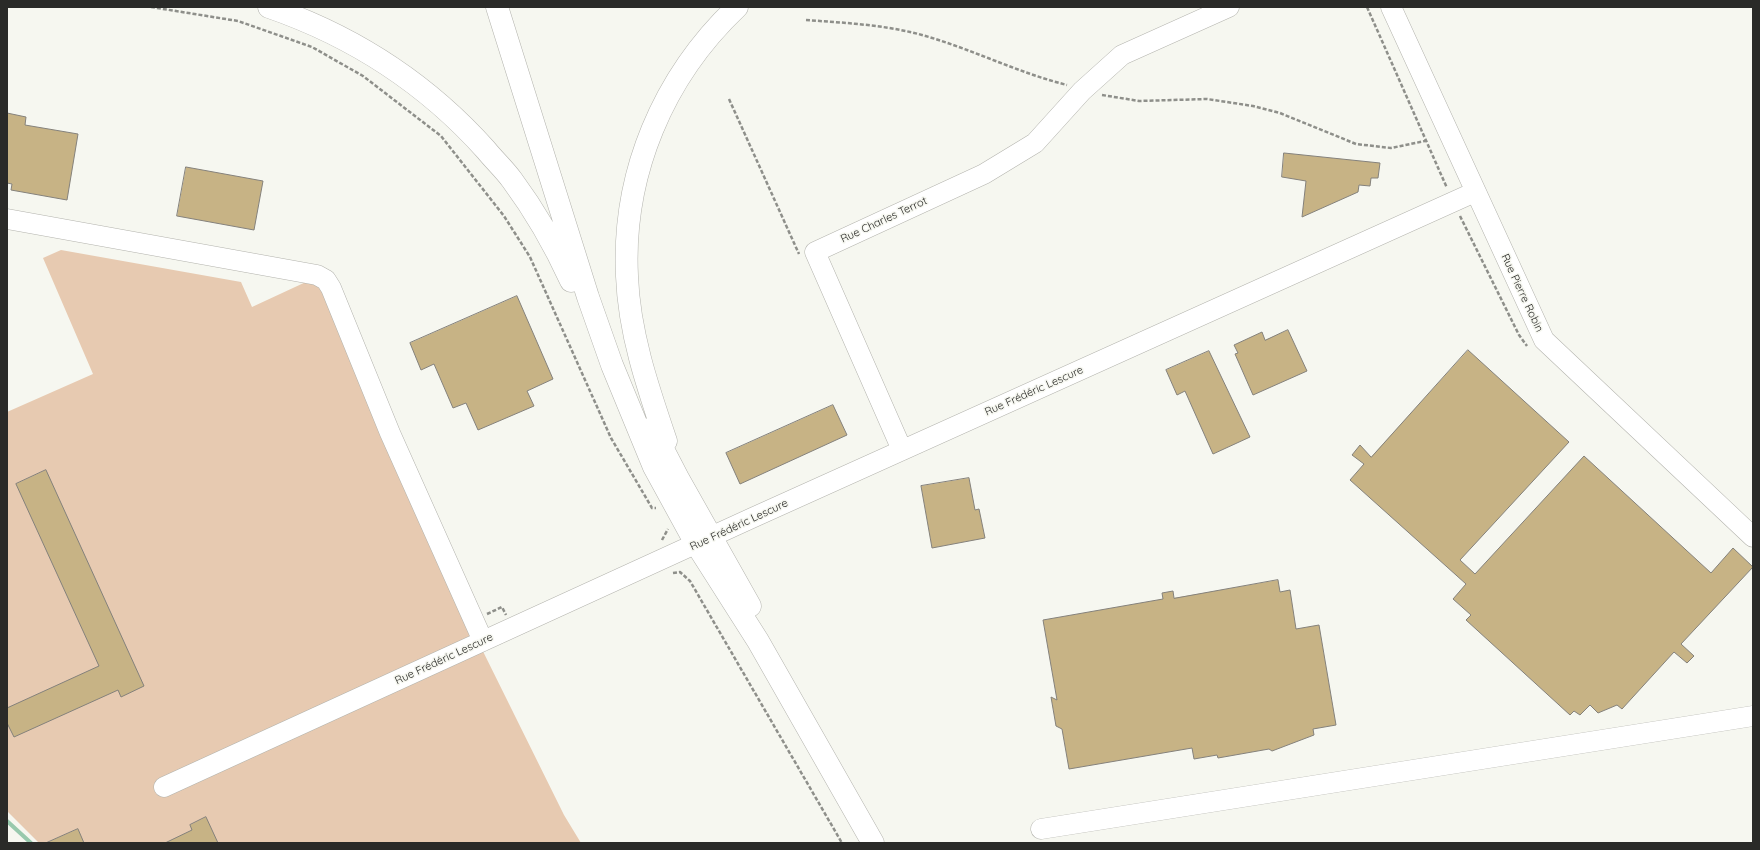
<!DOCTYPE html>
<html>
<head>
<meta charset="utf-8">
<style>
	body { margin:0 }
	#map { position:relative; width:1760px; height:850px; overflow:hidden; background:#f6f7f0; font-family:Quicksand,sans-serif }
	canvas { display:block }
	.frame { position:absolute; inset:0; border:8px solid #2a2a28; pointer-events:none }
</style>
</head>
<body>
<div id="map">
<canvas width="1760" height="850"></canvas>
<div class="frame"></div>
</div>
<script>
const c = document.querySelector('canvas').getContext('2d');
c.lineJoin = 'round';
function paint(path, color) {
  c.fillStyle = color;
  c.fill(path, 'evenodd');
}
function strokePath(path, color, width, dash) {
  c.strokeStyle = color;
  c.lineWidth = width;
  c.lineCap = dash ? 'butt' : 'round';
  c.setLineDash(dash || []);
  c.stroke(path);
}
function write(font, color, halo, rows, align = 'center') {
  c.font = font + ' Quicksand,sans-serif';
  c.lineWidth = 3;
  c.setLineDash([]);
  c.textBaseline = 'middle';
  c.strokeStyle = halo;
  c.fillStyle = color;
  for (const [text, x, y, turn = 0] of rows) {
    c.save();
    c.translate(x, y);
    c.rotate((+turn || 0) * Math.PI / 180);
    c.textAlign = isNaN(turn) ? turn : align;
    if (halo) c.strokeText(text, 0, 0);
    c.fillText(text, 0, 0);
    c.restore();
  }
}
paint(new Path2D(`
	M61 250 241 282 252 307 308 281 322 288 464 613 564 815 581 843H39L7 811V412L93 374 43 258Z`), '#e7cab1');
strokePath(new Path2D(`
	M7 821 31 843`), '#98c9ad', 4);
const building = new Path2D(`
	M7 113 26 117 25 125 78 134 67 200 11 190 12 184 7 183Z
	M1284 153 1380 163 1378 178H1371L1370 186 1359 185 1358 192 1302 217 1306 181 1282 177Z
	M186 167 263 181 254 230 177 216Z
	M517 296 553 379 527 391 534 406 478 430 466 403 453 408 434 364 421 370 410 343Z
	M1288 330 1307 371 1253 395 1235 354 1238 353 1234 345 1262 332 1265 340Z
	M1468 350 1569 442 1460 560 1475 574 1584 456 1711 573 1733 548 1753 567 1681 644 1694 656 1687 663 1674 652 1622 709 1617 705 1598 713 1590 705 1580 715 1574 711 1570 715 1466 620 1471 615 1453 599 1466 584 1350 480 1364 464 1352 455 1360 445 1371 457Z
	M1209 351 1250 437 1213 454 1185 391 1177 395 1166 370Z
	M833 405 847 435 740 484 726 453Z
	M46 470 144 686 121 697 118 690 14 737 7 723V708L99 666 16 484Z
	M969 478 975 510 979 509 985 538 932 548 921 486Z
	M1278 580 1280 592 1290 590 1296 629 1319 625 1336 725 1313 729 1314 735 1272 751 1269 749 1218 758 1217 755 1194 759 1192 748 1069 769 1062 729 1056 726 1051 697 1057 700 1043 620 1163 599 1162 593 1173 591 1174 598Z
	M206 817 218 843H165L192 830 190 825Z
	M78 829 84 843H46Z`);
paint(building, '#c7b385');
strokePath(building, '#84817b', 1);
const minor = new Path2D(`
	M1391 7 1544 340 1753 537
	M7 219 317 275 326 280 331 288 390 433 483 641
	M902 450 815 252 984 174 1035 143 1082 91 1122 55 1229 7
	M164 787 752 518 1475 192
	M1041 829 1753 716`);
const highway = new Path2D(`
	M269 7C353 36 427 84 486 150 494 160 504 169 512 180 535 211 555 246 571 281
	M497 7 588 297 612 365 654 467 695 542 758 641 873 843
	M652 428 679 480 750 606
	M666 441C648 388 629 333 627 276 622 174 663 77 737 7`);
strokePath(minor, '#b3b3ad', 21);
strokePath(highway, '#b3b3ad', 23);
strokePath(new Path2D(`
	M151 7 238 21 312 47 363 76 441 136 504 216 530 257 611 438 652 508H656
	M1367 7 1447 188
	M806 20C847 23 890 25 929 37 976 51 1019 73 1067 85
	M1102 95 1139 101 1207 99 1253 106 1280 113 1356 144 1391 148 1425 141
	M729 99 799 254
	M1460 216 1519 335 1527 346
	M662 540 668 529
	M673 573 680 572 690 581 842 843
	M487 614 502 607 506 615`), '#8e8f8a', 2.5, [4, 2]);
strokePath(minor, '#fff', 20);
strokePath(highway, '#fff', 22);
write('11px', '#2a2a28', '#f6f7f0', [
	["Rue Charles Terrot",884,220,-25],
	["Rue Pierre Robin",1522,293,65],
	["Rue Frédéric Lescure",1034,391,-24],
	["Rue Frédéric Lescure",739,525,-25],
	["Rue Frédéric Lescure",444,659,-25]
]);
</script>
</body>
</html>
